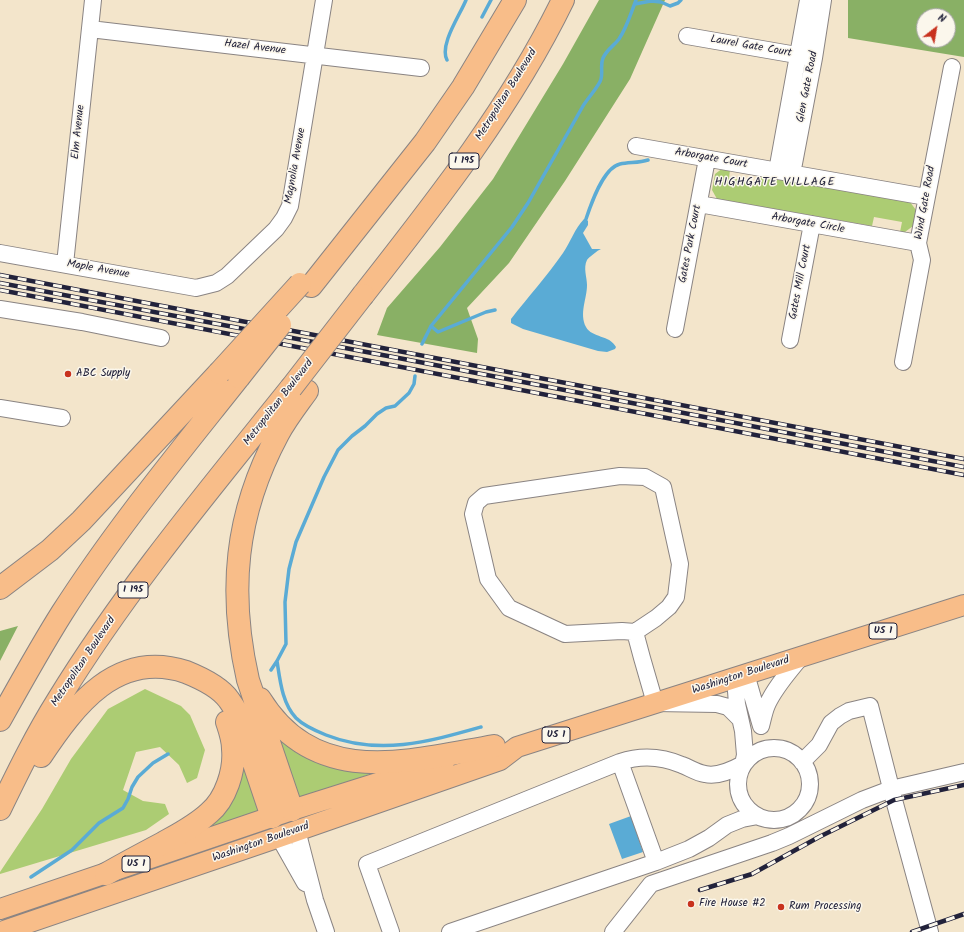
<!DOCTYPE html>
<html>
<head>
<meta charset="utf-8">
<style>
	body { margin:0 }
	#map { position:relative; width:964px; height:932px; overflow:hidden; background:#f3e5cb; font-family:Kalam,sans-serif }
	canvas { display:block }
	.north { position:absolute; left:916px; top:8px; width:40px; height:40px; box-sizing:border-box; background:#fbf7ec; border:1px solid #a4a2a5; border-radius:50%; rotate:31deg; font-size:11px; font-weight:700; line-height:16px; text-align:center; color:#22223b }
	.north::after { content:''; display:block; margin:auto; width:14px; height:18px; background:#c8321e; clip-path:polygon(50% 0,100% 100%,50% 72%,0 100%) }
</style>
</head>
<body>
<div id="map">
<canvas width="964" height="932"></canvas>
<div class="north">N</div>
</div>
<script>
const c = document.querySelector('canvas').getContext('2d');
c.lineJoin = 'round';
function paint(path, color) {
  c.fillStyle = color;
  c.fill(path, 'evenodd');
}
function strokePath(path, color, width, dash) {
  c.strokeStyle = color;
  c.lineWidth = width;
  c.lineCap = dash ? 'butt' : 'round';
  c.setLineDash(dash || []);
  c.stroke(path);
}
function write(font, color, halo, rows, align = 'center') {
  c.font = font + ' Kalam,sans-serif';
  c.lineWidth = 3;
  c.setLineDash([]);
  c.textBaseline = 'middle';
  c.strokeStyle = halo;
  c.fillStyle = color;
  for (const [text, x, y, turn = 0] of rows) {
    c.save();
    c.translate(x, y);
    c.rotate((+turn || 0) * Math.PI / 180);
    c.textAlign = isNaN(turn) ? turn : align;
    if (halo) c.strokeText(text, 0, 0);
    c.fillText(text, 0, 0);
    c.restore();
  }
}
paint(new Path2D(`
	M723 168 730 170 729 178 760 183 762 175 910 202 916 210 913 226 905 232H900L902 222 874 217 872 226 717 199 712 190 715 174Z
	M145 689 181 706 190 715 205 750 197 778 187 783 179 765 160 747 136 752 123 790 143 801 165 804 169 814 146 830 0 874V872L42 809 71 759 108 709Z
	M272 725 379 771 300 798H296Z
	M241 756 259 813 192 834Z`), '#accc73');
paint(new Path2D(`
	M599 0H665L630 79 565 181 509 263 467 308 478 339 477 353 377 335 387 308 440 247 493 179 563 64Z
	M848 0H964V57L848 38ZM924 16H948V40H924Z
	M18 626 0 661V631Z`), '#89b065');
paint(new Path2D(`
	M584 219H586L588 221V225L583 233 592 249H601C598 250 588 258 587 260 583 268 587 277 587 285 587 299 579 313 586 327 592 338 610 335 616 347L615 349 607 352 598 351 523 329 511 323V319C528 297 547 276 563 253 570 243 575 228 584 219Z
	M631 816 643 852 622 859 609 824Z`), '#5aabd5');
strokePath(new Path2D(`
	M635 4 651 1 661 2 670 6 678 3 681 0
	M482 17 491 0
	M447 60C439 45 460 15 466 0
	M586 219C591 204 603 168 620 164 629 162 639 163 648 160
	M431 326 438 332 486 312 495 310
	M422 344 431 326 512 227 528 203 583 106C587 99 600 85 601 79 603 72 600 65 603 58 607 49 614 46 619 39 627 27 631 13 636 0
	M277 661C280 680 282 703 296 718 304 726 316 731 326 735 379 756 428 742 481 727
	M271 670 277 661 286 644 285 602 289 569 296 542 324 477 338 450 352 436 365 426 377 414 386 408 395 406 409 393 414 384 415 376
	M31 877 72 850 99 823 123 808 128 799 132 787 138 777 153 763 168 754`), '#5aabd5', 3.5);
const minor = new Path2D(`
	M90 29 421 68
	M687 36 808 57
	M636 146 926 197
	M777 171 808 0
	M792 174 814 58 823 0
	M699 204 918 243
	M0 253 196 288 216 283 227 276 276 229 284 218 290 206 324 0
	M65 264 93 0
	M0 309 82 322 161 338
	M675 329 707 159
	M790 340 812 224
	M903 362 922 260 918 243 952 67
	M0 408 62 418
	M635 632 656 618 669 607 676 597 680 564 663 487 645 477 620 476 484 496 476 503 473 514 488 579 509 608 565 634 622 631 635 632 642 658 655 703 717 704 728 707 739 718
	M746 674 761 726
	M761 726C763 719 764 712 767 705 775 687 789 672 801 657
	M738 784a36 36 0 1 1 72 0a36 36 0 1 1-72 0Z
	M620 762 656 862
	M802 762 819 745 831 723 840 716 849 711 870 706 894 800 930 932
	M297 830 315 900 326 932
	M279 837 305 883
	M391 932 367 864 620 762C641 755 661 756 682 765 690 768 697 773 705 774 718 777 732 770 743 764L745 755 743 731 737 704 736 691 746 674
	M450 932 656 862 689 849 709 838 727 825 742 819 758 816
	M613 932 651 884 772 843 789 836 862 800 891 789 964 772`);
const major = new Path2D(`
	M0 909 292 810 444 762
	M1 932 279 837 500 760 517 747 964 605`);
const highway = new Path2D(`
	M311 286 425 142 463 87 515 0
	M363 295C436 202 511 107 563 0
	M0 588 50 550 81 521 219 373
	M260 699C316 789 408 761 494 746
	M0 720C20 684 40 648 62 613 115 530 178 454 239 377
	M41 756C75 705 117 649 186 672 201 678 220 687 229 700 232 704 235 709 237 713L272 817
	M0 809C18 772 36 735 58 700 126 589 210 489 291 388
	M292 810 248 680C228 592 235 514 278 434 286 419 297 405 307 391
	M106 874C125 863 144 853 163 843 179 834 195 826 209 813 226 799 235 770 233 749 233 739 230 731 227 722`);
strokePath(minor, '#8a8483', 18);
strokePath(major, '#8a8483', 22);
strokePath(highway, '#8a8483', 24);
strokePath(minor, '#fff', 16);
strokePath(major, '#f8bd89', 20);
strokePath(highway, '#f8bd89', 22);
const rail = new Path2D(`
	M0 275 964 459
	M0 283 409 360 964 467
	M0 290 964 475
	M700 890 752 874 819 837 894 800 964 785
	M912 932 964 914`);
strokePath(rail, '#22223b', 4.5);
strokePath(rail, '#fbf7ec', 3, [9]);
const highwayBridge = new Path2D(`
	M219 373 300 284
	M239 377 280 325
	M291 388 363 295`);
strokePath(highwayBridge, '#8a8483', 24, []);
strokePath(highwayBridge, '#f8bd89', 22);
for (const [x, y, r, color] of [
	[68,374,4,"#c8321e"],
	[691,904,4,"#c8321e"],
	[781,907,4,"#c8321e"]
]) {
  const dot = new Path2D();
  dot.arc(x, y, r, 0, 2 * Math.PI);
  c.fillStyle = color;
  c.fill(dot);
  strokePath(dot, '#fbf7ec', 1.5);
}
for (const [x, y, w] of [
	[464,161,30],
	[133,590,30],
	[883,631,28],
	[556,735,28],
	[136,864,28]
]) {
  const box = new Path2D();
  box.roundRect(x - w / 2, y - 8, w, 16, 3);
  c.fillStyle = '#fbf7ec';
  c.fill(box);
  strokePath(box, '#22223b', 1);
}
write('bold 10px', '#22223b', null, [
	["I 195",464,161],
	["I 195",133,590],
	["US 1",883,631],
	["US 1",556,735],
	["US 1",136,864]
]);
write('11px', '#22223b', '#fbf7ec', [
	["Laurel Gate Court",751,47,10],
	["Hazel Avenue",255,48,7],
	["Glen Gate Road",808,87,-79],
	["Metropolitan Boulevard",507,95,-58],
	["Elm Avenue",79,132,-84],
	["Arborgate Court",711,159,10],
	["Magnolia Avenue",296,166,-80],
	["Wind Gate Road",926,203,-80],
	["Arborgate Circle",808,224,10],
	["Gates Park Court",691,244,-79],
	["Maple Avenue",98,270,10],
	["Gates Mill Court",801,282,-79],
	["Metropolitan Boulevard",279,403,-52],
	["Metropolitan Boulevard",84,662,-56],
	["Washington Boulevard",741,676,-18],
	["Washington Boulevard",261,843,-19]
]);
write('11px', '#22223b', '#fbf7ec', [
	["ABC Supply",76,374],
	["Fire House #2",699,904],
	["Rum Processing",789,907]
], 'left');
c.letterSpacing = '1px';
write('12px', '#22223b', '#fbf7ec', [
	["HIGHGATE VILLAGE",775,183]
]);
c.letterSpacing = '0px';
</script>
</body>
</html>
